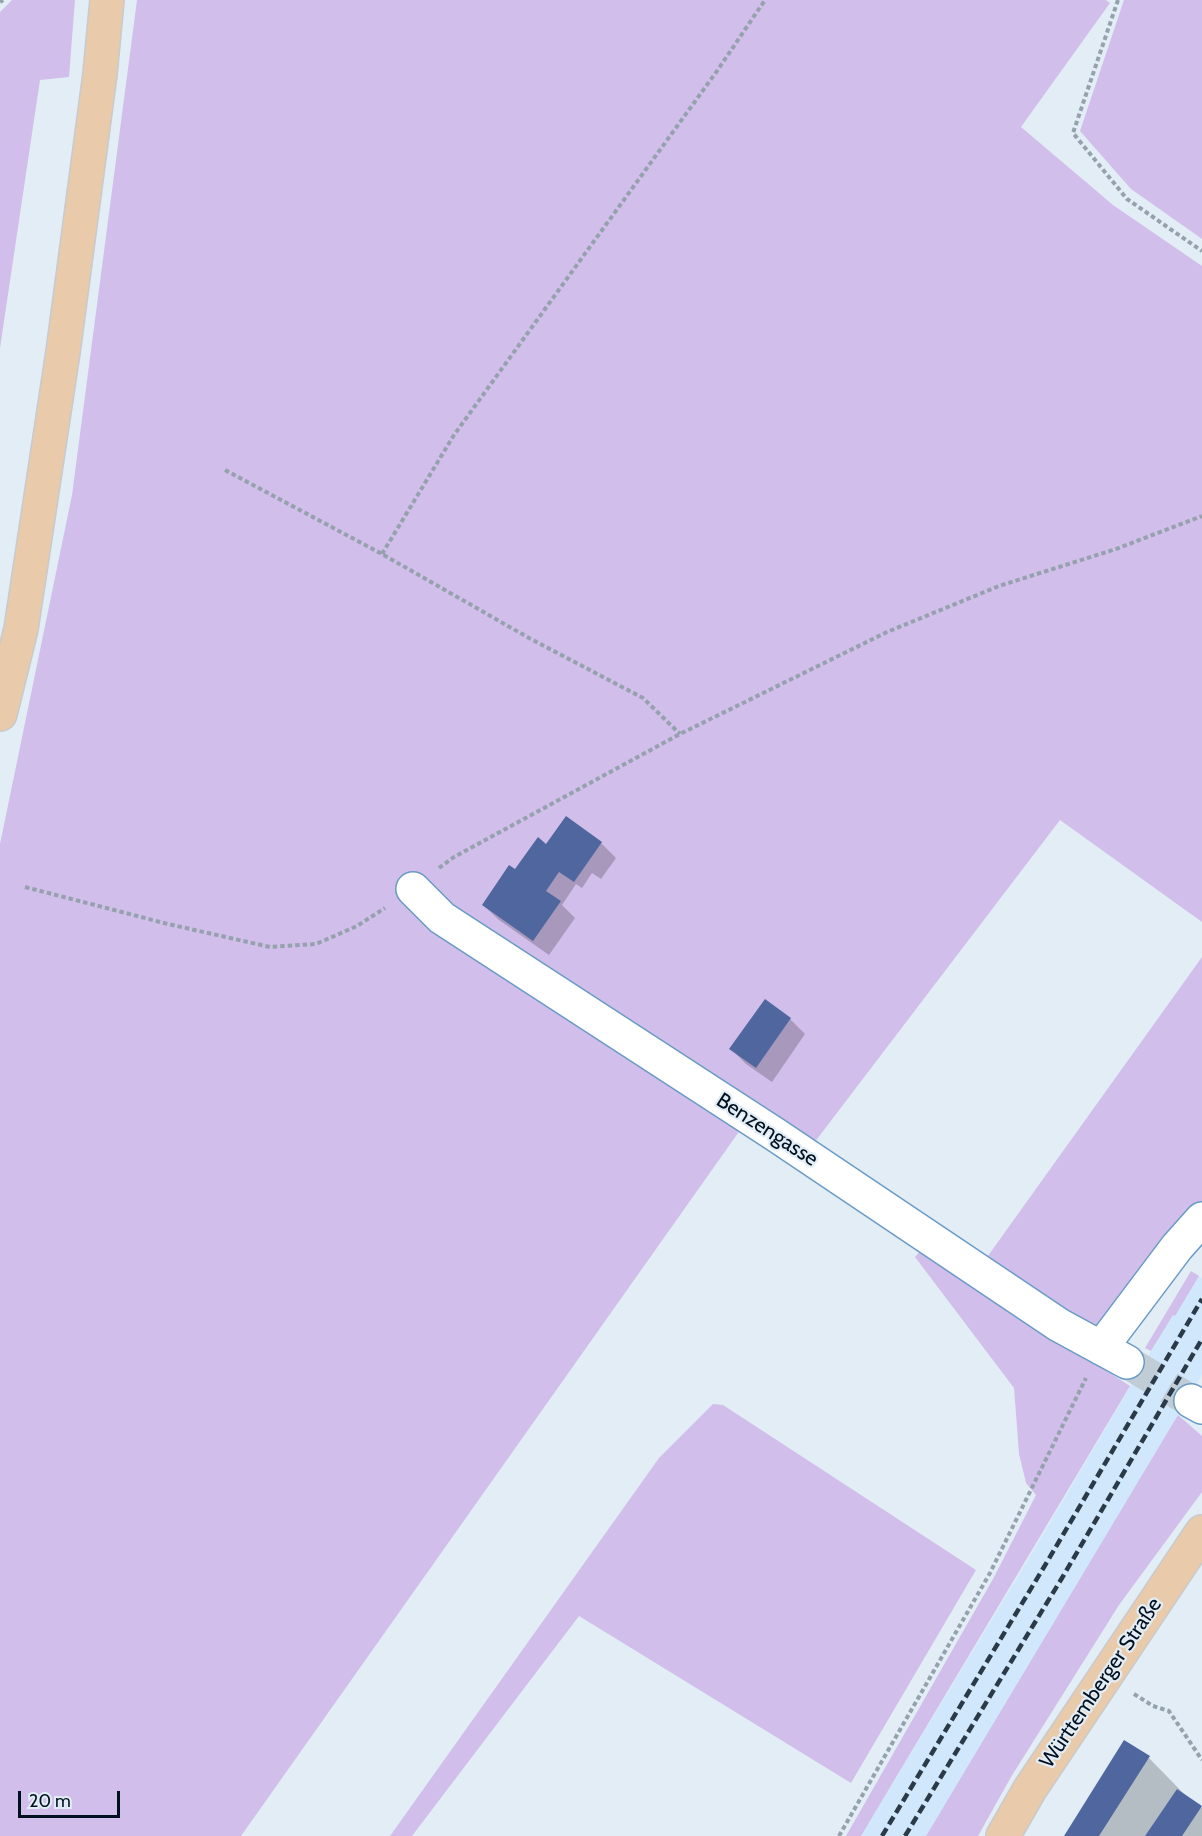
<!DOCTYPE html>
<html>
<head>
<meta charset="utf-8">
<style>
	body { margin:0 }
	#map { position:relative; width:1202px; height:1836px; overflow:hidden; background:#e2edf6; font-family:Cabin,sans-serif }
	canvas { display:block }
	.scale { position:absolute; left:18px; top:1791px; width:102px; height:27px; box-sizing:border-box; border:3px solid #00101f; border-top:0; padding-left:8px; font-size:18px; line-height:21px; white-space:nowrap; color:#00101f; -webkit-text-stroke:4px #e2edf6; paint-order:stroke }
</style>
</head>
<body>
<div id="map">
<canvas width="1202" height="1836"></canvas>
<div class="scale">20 m</div>
</div>
<script>
const c = document.querySelector('canvas').getContext('2d');
c.lineJoin = 'round';
function paint(path, color) {
  c.fillStyle = color;
  c.fill(path, 'evenodd');
}
function strokePath(path, color, width, dash) {
  c.strokeStyle = color;
  c.lineWidth = width;
  c.lineCap = dash ? 'butt' : 'round';
  c.setLineDash(dash || []);
  c.stroke(path);
}
function write(font, color, halo, rows, align = 'center') {
  c.font = font + ' Cabin,sans-serif';
  c.lineWidth = 4.5;
  c.setLineDash([]);
  c.textBaseline = 'middle';
  c.strokeStyle = halo;
  c.fillStyle = color;
  for (const [text, x, y, turn = 0] of rows) {
    c.save();
    c.translate(x, y);
    c.rotate((+turn || 0) * Math.PI / 180);
    c.textAlign = isNaN(turn) ? turn : align;
    if (halo) c.strokeText(text, 0, 0);
    c.fillText(text, 0, 0);
    c.restore();
  }
}
paint(new Path2D(`
	M1199 1276 1202 1278V1375L1076 1587 926 1836H861L1029 1558 1173 1314 1175 1315Z`), '#d1e8fc');
paint(new Path2D(`
	M12 0H75L69 77 40 80 0 348V12Z
	M137 0H1106L1110 3 1021 127 1113 205 1202 266V922L1060 820 811 1147 755 1109 241 1836H0V844L72 495Z
	M1124 0H1202V239L1131 189 1080 131Z
	M1202 957V1206L1102 1337 985 1260Z
	M924 1246 1041 1329 1130 1386 861 1836H846L993 1579 1036 1495 1026 1483 1019 1454 1014 1388 915 1257Z
	M1191 1271 1199 1276 1175 1316 1173 1315 1151 1351 1145 1348Z
	M713 1404 723 1405 976 1570 851 1783 579 1616 412 1836H390L659 1458Z
	M1178 1415 1202 1436V1492L1119 1605 1011 1777 978 1836H926Z`), '#d2beeb');
paint(new Path2D(`
	M566 818 601 843 616 858 601 879 592 873 582 888 576 884 562 905 575 918 549 955 499 920 483 905 516 871 547 846Z
	M765 1001 790 1019 805 1034 772 1082 746 1064 731 1049Z
	M1149 1758 1188 1798 1202 1808V1836H1066Z`), '#0003');
paint(new Path2D(`
	M566 816 602 842 574 882 559 872 546 891 561 901 533 941 482 905 509 865 515 869 538 837 546 844Z
	M765 999 791 1018 756 1068 729 1049Z
	M1124 1740 1150 1756 1099 1836H1064Z
	M1177 1789 1202 1806 1182 1836H1145Z`), '#4f679e');
strokePath(new Path2D(`
	M1127 1362 1191 1401`), '#c0ccd6', 33, [33, 16]);
const minor = new Path2D(`
	M413 889 442 918 776 1135 1059 1325 1127 1362
	M1101 1348 1177 1247 1202 1219
	M1191 1401 1202 1407`);
const major = new Path2D(`
	M0 714 21 629 63 352 100 74 107 0
	M1003 1836 1030 1789 1202 1532`);
strokePath(minor, '#699bc6', 36);
strokePath(major, '#c7cace', 36);
strokePath(new Path2D(`
	M1118 0 1073 133 1127 199 1202 251
	M0 2 3 0
	M225 470 382 554 529 638 643 698 680 734
	M382 554 454 435 717 71 765 0
	M439 868 454 857 680 734 887 632 999 586 1116 549 1202 516
	M25 887 168 924 270 947 316 944 357 926 385 908
	M1134 1694 1153 1706 1169 1711 1202 1760
	M839 1836 990 1573 1086 1378`), '#95a2ad', 4, [4.5, 3]);
strokePath(minor, '#fff', 33);
strokePath(major, '#e9caab', 33);
strokePath(new Path2D(`
	M882 1836 1044 1567 1202 1299
	M905 1836 1062 1578 1202 1339`), '#2b3a48', 4.5, [9, 4.5]);
write('21px', '#00101f', '#e2edf6', [
	["Benzengasse",767,1130,33],
	["Württemberger Straße",1101,1683,-56]
]);
</script>
</body>
</html>
